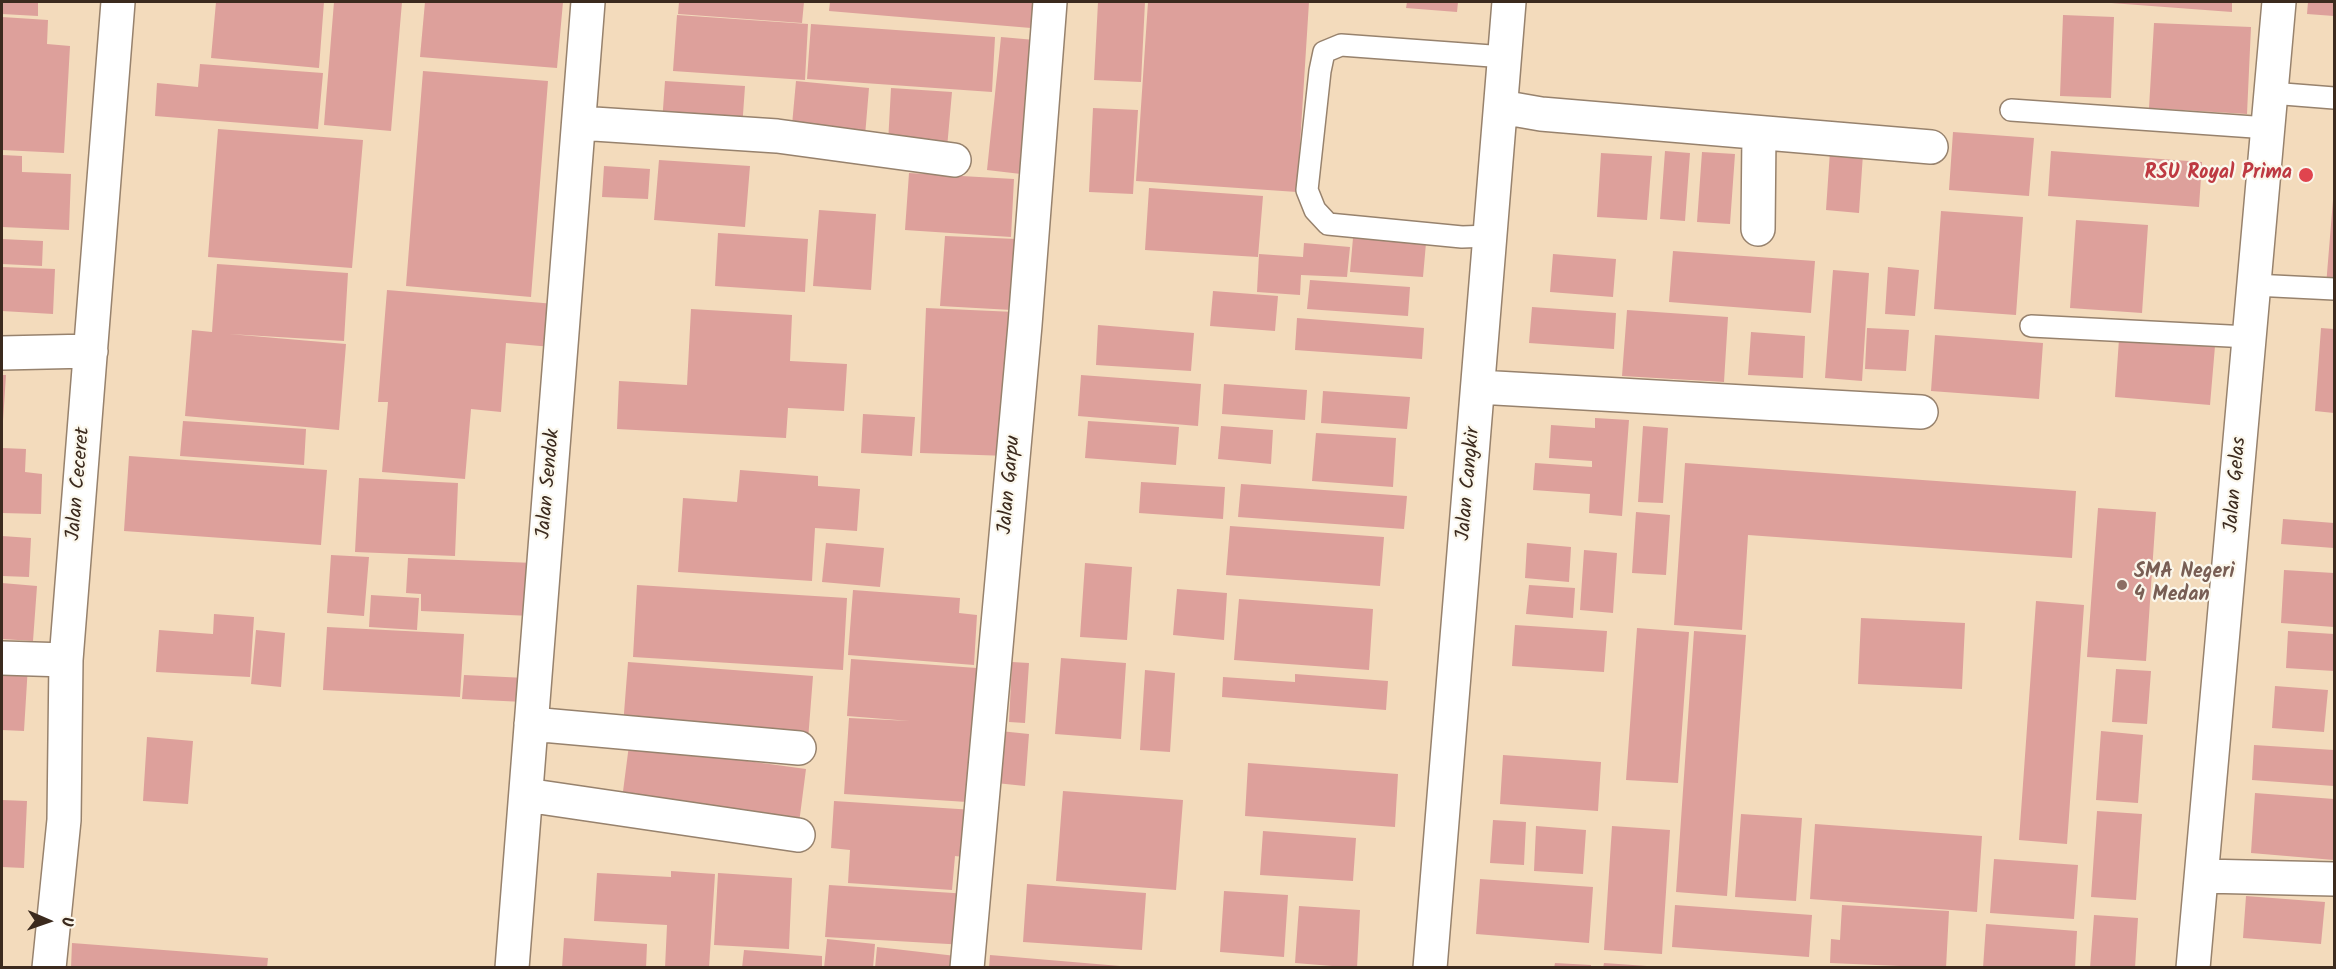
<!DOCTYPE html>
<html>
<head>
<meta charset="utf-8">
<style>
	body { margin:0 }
	#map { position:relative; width:2336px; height:969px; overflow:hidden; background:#f3dbbc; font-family:Kalam,sans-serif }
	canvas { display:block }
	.frame { position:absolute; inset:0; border:3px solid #3b2a1e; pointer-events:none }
	.north { position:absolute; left:18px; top:891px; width:60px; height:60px; -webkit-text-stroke:4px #fbf7ec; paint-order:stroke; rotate:92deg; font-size:16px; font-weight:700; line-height:24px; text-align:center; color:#3b2a1e }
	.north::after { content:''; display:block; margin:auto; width:21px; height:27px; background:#3b2a1e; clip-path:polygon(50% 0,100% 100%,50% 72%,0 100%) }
</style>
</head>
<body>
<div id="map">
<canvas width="2336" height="969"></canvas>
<div class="frame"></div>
<div class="north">U</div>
</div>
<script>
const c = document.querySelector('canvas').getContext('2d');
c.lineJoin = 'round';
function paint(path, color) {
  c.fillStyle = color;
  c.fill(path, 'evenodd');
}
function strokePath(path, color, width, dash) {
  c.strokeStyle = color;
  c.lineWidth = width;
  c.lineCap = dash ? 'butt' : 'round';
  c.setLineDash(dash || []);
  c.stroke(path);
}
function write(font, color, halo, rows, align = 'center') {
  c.font = font + ' Kalam,sans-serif';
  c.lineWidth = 4.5;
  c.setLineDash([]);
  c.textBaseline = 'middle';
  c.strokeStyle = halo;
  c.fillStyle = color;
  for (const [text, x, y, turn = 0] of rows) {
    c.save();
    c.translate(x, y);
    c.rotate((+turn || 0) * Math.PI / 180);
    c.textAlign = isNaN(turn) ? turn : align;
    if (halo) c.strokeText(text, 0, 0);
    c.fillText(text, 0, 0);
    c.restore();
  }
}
paint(new Path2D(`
	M2 2H38V16L2 14Z
	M216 2H324L319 68 211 58Z
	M334 2H402L391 131 324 125Z
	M425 2H563L557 68 420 57Z
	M679 2H804L802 23 678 14Z
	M830 2H1035L1031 28 829 11Z
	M1098 2H1145L1141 82 1094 80Z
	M1148 2H1309L1297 192 1136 181Z
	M1407 2H1458L1457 12 1406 8Z
	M2111 2H2232V12L2111 3Z
	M2308 2H2334V16L2307 14Z
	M677 15 808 24 805 80 673 71Z
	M2063 15 2114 17 2111 98 2060 96Z
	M2 17 48 20 47 44 70 46 64 153 2 150Z
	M2154 23 2251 27 2247 114 2149 108Z
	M811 24 995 37 992 92 807 79Z
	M1001 37 1035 40 1021 174 987 170Z
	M200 64 323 73 318 129 155 116 157 83 198 87Z
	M423 71 548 81 531 297 406 286Z
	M665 81 745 86 742 129 662 123Z
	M796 81 869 88 865 136H791Z
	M891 88 952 92 947 148 888 143Z
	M1093 108 1138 110 1133 194 1089 192Z
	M218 129 363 140 352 268 208 257Z
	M1953 132 2034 138 2029 196 1949 190Z
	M1665 151 1690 153 1685 221 1660 219Z
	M1830 151 1863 154 1859 213 1826 210Z
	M2051 151 2202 162 2199 207 2048 196Z
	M1702 152 1735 154 1730 224 1697 222Z
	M1601 153 1652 156 1647 220 1597 217Z
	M2 155 22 156V172L71 174 69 230 2 227Z
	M659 160 750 166 745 227 654 220Z
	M604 166 650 169 648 199 602 197Z
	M909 173 1014 179 1011 237 905 230Z
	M1149 188 1263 196 1258 257 1145 250Z
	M2333 200 2334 201V299L2325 298Z
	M819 210 876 214 871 290 813 286Z
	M1941 211 2023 217 2016 315 1934 309Z
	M2076 220 2148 225 2142 313 2070 308Z
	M718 233 808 239 805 292 715 286Z
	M945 236 1017 239 1012 310 940 306Z
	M1353 238 1426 243 1423 277 1350 272Z
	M2 239 43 241 42 266 2 264Z
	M1304 243 1350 247 1347 277 1301 275 1300 295 1257 292 1259 254 1303 257Z
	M1673 251 1815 261 1811 313 1669 302Z
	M1553 254 1616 259 1613 297 1550 292Z
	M217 264 348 273 344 341 229 334 346 344 339 430 185 416 192 330 212 332Z
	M2 267 55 269 53 314 2 311Z
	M1888 267 1919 270 1915 316 1885 314Z
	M1833 270 1869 273 1862 381 1825 378Z
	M1310 280 1410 287 1408 316 1307 309Z
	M387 290 555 304 552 347 506 343 501 412 471 409 465 479 382 472 388 402H378Z
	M1213 291 1278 296 1275 331 1210 326Z
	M1532 307 1616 313 1614 349 1529 343Z
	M926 308 1015 312 1008 456 920 453Z
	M691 309 792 315 790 361 847 364 844 411 788 408 786 438 617 429 619 381 687 385Z
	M1627 310 1728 317 1724 382 1622 376Z
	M1297 318 1424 328 1422 359 1295 350Z
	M1098 325 1194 333 1191 371 1096 365Z
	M1867 328 1909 330 1906 371 1865 369Z
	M2321 328 2334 329V413L2315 411Z
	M1751 332 1805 336 1803 378 1748 375Z
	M1935 335 2043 343 2039 399 1931 391Z
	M2119 339 2215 346 2210 405 2115 397Z
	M2 375H6L3 421H2Z
	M1081 375 1201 384 1198 426 1078 416Z
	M1224 384 1307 390 1305 420 1222 414Z
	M1323 391 1410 397 1407 429 1321 423Z
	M863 414 915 417 912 456 861 453Z
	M1595 418 1629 420 1622 516 1589 513 1590 494 1533 490 1535 463 1592 467V461L1549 458 1551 425 1595 428Z
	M183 421 306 429 304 465 180 456Z
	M1088 421 1179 427 1176 465 1085 458Z
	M1221 426 1273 430 1271 464 1218 459Z
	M1643 426 1668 428 1663 503 1638 502Z
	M1316 433 1396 438 1393 487 1312 481Z
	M2 448 26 449 25 472 42 474 41 514 2 513Z
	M129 456 327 470 321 545 124 531Z
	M1685 463 2076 491 2072 558 1748 535 1742 630 1674 625Z
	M740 470 818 476V486L860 489 857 531 815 528 812 581 678 572 683 498 737 502Z
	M359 478 458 483 455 556 355 552Z
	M1141 482 1225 487 1223 519 1139 513Z
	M1241 484 1407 496 1404 529 1238 517Z
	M2098 508 2156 512 2146 661 2087 657Z
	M1636 512 1670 515 1666 575 1632 573Z
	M2283 519 2334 523V548L2281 544Z
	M1230 526 1384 537 1380 586 1226 575Z
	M2 536 31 538 29 577 2 576Z
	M826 543 884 548 880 587 822 582Z
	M1527 543 1571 547 1569 582 1525 578Z
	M1584 550 1617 553 1613 613 1580 610Z
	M331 555 369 557 364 616 327 613Z
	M408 558 534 563 531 616 421 611V594L406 593Z
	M1085 563 1132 567 1127 640 1080 637Z
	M2284 570 2334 573V627L2281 623Z
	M2 583 37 586 33 641 2 639Z
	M637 585 847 598 843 670 633 657Z
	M1529 585 1575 588 1573 618 1526 614Z
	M1177 589 1227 593 1224 640 1173 635Z
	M853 590 960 598 959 613 977 615 974 665 848 655Z
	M371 595 419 598 417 630 369 627Z
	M1239 599 1373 609 1369 670 1234 660Z
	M2036 601 2084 605 2067 844 2019 840Z
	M214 614 254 617 250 677 156 672 159 630 213 634Z
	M1861 618 1965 623 1962 689 1858 684Z
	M1515 625 1607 631 1604 672 1512 666Z
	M327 627 464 634 460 697 323 690Z
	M1637 628 1689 632 1678 783 1626 780Z
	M256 630 285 633 281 687 251 684Z
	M1694 631 1746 635 1727 896 1676 892Z
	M2288 631 2334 634V671L2286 668Z
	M1061 658 1126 663 1121 739 1055 734Z
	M851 659 977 668 967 802 844 794 849 718 910 721 847 716Z
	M628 662 813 676 808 740 623 726Z
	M1012 662 1029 663 1025 723 1009 722Z
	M2 663 28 665 24 731 2 730Z
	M2116 669 2151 671 2147 724 2112 722Z
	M1145 670 1175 673 1170 752 1140 750Z
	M1295 674 1388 681 1386 710 1222 697 1223 677 1295 682Z
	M464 675 526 678 524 702 462 699Z
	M2275 686 2328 690 2324 732 2272 728Z
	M1000 731 1029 734 1025 786 996 783Z
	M2101 731 2143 735 2138 803 2096 800Z
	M147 737 193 741 188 804 143 801Z
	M629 745 806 769 798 831 621 807Z
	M2254 745 2334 750V786L2252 780Z
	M1503 755 1601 762 1598 811 1500 804Z
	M1248 763 1398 774 1395 827 1245 816Z
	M1063 791 1183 800 1176 890 1056 881Z
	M2255 793 2334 799V860L2251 853Z
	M2 800 27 801 24 868 2 867Z
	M834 801 974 810 971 858 955 856 952 890 848 883 850 850 831 848Z
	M2097 811 2142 814 2136 900 2091 897Z
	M1741 814 1802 818 1796 901 1735 897Z
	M1493 820 1526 822 1524 865 1490 863Z
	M1815 824 1982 836 1977 912 1810 899Z
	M1536 826 1586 830 1583 874 1534 871Z
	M1612 826 1670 830 1662 954 1604 950Z
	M1263 831 1356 838 1353 881 1260 875Z
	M1994 859 2078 865 2074 919 1990 913Z
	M671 871 715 874 709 968H665L667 925 594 921 597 873 671 877Z
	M718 873 792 878 789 949 714 945Z
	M1480 879 1593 887 1589 943 1476 934Z
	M1027 884 1146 893 1142 950 1023 942Z
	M829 885 969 894 966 945 825 937Z
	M1224 891 1288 895 1284 957 1220 952Z
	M2246 896 2325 902 2321 944 2243 938Z
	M1675 905 1812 915 1809 957 1672 947Z
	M1842 905 1949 911 1946 968 1830 963 1831 939 1840 940Z
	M1299 906 1360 910 1357 968 1295 963Z
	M2094 915 2138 918 2135 968H2090Z
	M1986 924 2077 931 2075 968H1983Z
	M564 938 647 944 646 968H562Z
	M827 939 875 944 873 968H824Z
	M72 943 268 958 267 968H71Z
	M877 947 956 956 955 968H875Z
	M744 950 822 956V968H742Z
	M990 955 1120 966 1119 968H989Z
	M1555 963 1591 965V968H1554Z
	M1604 963 1647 966V968H1603Z`), '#dda09b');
const service = new Path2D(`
	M2271 93 2334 98
	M2011 110 2268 128
	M1490 236 1462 237 1328 224 1315 210 1307 190 1320 71 1324 52 1341 45 1505 57
	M2254 285 2334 289
	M2031 326 2249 337`);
const minor = new Path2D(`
	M1501 107 1541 114 1931 147
	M579 123 777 136 954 160
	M1758 229 1759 133
	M2 353 91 351
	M1478 387 1921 412
	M2 658 66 660
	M531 724 799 748
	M526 795 798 835
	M2202 876 2334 879
	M49 968 64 820 66 660 118 2
	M512 968 588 2
	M967 968 1025 325 1050 2
	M1430 968 1509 2
	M2193 968 2279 2`);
strokePath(service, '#97826d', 24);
strokePath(minor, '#97826d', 36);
strokePath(service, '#fff', 21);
strokePath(minor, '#fff', 33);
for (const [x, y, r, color] of [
	[2306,175,8,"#e0444e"],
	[2122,585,6,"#8d6e63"]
]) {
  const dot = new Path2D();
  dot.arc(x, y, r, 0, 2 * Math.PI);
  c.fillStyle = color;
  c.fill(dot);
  strokePath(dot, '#fbf7ec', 2);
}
write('bold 20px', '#be3a42', '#fbf7ec', [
	["RSU Royal Prima",2292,175]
], 'right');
write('20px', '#3b2a1e', '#fbf7ec', [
	["Jalan Ceceret",80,484,-85],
	["Jalan Sendok",550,484,-85],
	["Jalan Cangkir",1470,484,-85],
	["Jalan Garpu",1011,485,-85],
	["Jalan Gelas",2237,485,-85]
]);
write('bold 20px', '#785e54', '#fbf7ec', [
	["SMA Negeri",2134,574],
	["4 Medan",2134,597]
], 'left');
</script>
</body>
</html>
